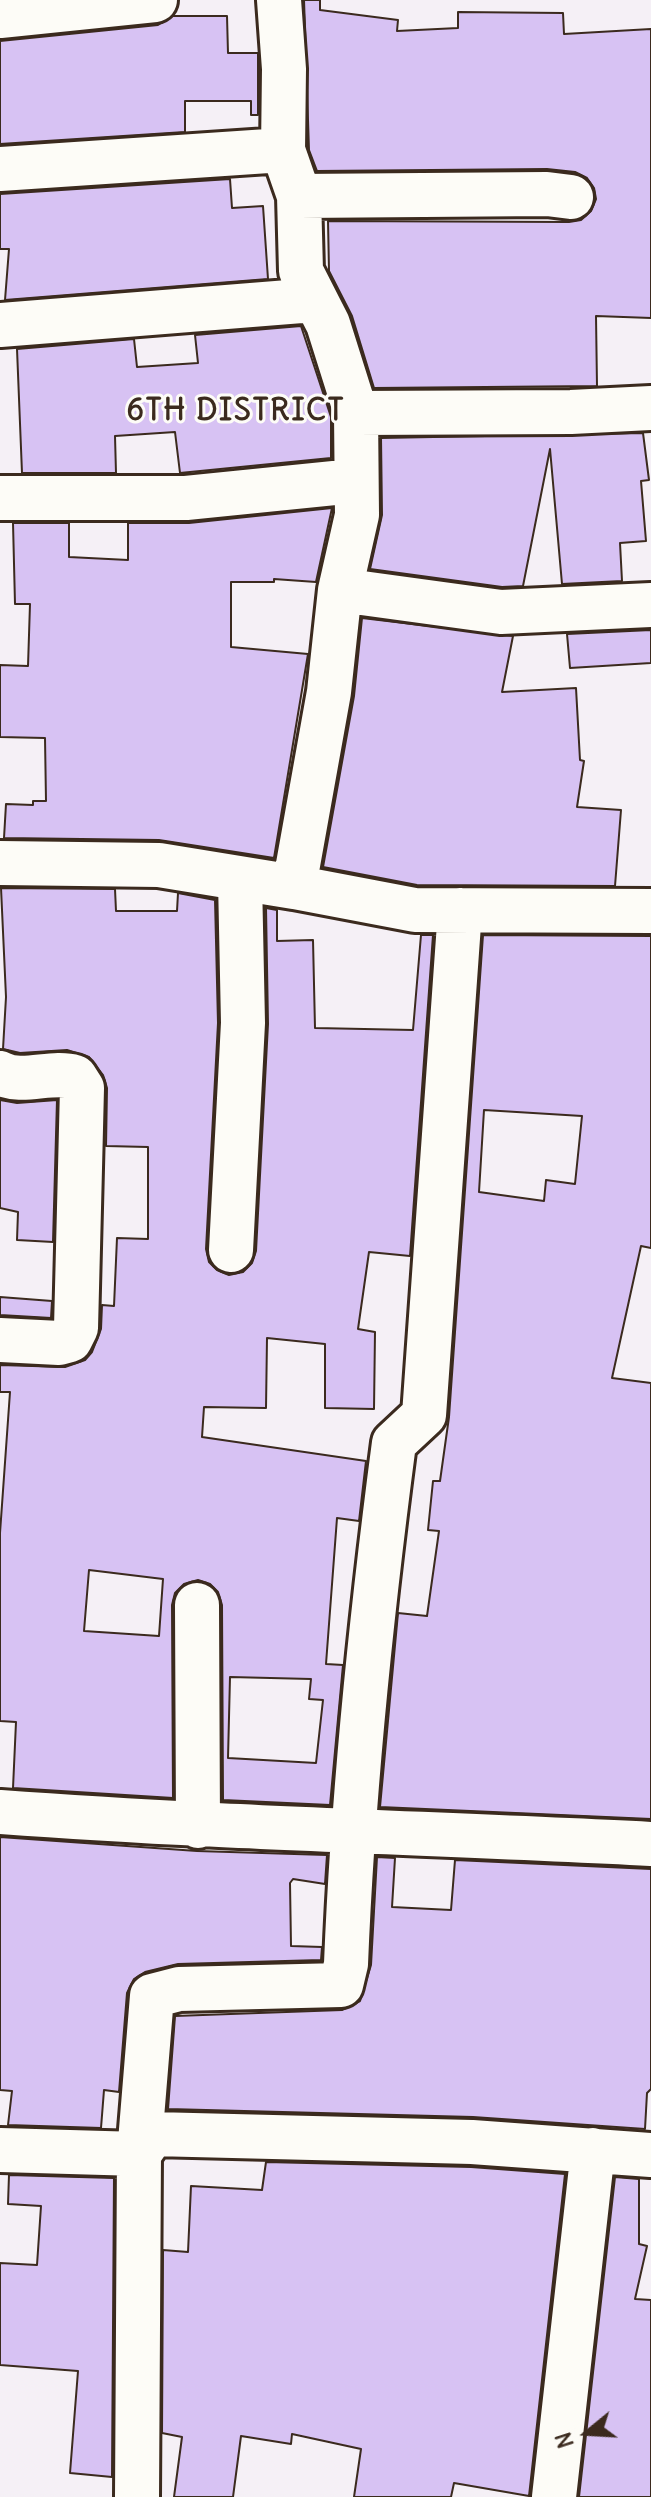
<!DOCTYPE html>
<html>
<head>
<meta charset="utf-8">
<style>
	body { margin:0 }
	#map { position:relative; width:651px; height:2497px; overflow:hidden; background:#f5f0f6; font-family:Delius,sans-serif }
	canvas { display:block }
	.north { position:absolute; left:547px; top:2393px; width:80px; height:80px; -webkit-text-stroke:6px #fdfcf7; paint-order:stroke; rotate:252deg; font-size:22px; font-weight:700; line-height:32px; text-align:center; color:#3b2a1e }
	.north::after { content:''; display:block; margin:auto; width:28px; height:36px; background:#3b2a1e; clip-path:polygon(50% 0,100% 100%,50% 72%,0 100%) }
</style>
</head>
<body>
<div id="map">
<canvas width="651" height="2497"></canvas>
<div class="north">N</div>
</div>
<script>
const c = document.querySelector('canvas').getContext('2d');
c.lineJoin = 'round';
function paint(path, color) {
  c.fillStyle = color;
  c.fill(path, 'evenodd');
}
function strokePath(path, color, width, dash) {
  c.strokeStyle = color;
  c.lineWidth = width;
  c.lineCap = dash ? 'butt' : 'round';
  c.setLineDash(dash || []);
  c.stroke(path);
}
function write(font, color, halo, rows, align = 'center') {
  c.font = font + ' Delius,sans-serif';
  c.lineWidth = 6;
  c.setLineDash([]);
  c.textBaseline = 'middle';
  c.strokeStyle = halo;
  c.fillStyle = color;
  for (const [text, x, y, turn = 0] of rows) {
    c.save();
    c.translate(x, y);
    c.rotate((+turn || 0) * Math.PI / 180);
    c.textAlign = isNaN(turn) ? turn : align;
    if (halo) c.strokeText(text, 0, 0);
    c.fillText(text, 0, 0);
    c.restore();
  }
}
const building = new Path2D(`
	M304 0H320V10L398 20 397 31 458 28V12L563 13 564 34 651 29V318L596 316 597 386 374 388 352 316 329 271 328 221 569 222 581 220 591 211 596 199 594 188 587 178 575 172 547 169 317 171 309 150Z
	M173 16H227L228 53H258V115H251V101H185V132L0 144V41L158 25Z
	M230 179 232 208 263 206 268 279 5 300 9 249H0V194Z
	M301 326 331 417V458L180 473 175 432 115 436 116 473H22L17 349 134 339 137 367 198 363 195 335Z
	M643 433 649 480 641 481 646 541 620 543 622 581 562 584 550 449 523 586 502 587 370 569 382 515 381 438Z
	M332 508 316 582 274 579V582H231V647L308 654 274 858 159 840 4 838 6 804 33 805V801H46L45 738 0 737V665L28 666 30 604H15L13 523H69V557L128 560V523H189Z
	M362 618 513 636 502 692 576 688 580 760 584 761 577 807 621 810 615 886 417 885 323 867 354 696Z
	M651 630V663L570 668 567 634Z
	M1 888 115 889 116 911H177L178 893 215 900 218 1023 206 1249 209 1262 217 1270 229 1275 243 1272 252 1263 256 1251 268 1024 266 908 277 910V941L313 940 315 1028 413 1030 421 935H433L410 1256 369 1252 358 1329 375 1332 374 1409 325 1408V1344L267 1338 266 1408 204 1407 202 1437 366 1461 359 1521 337 1518 326 1664 343 1665 330 1805 223 1800 222 1605 218 1592 210 1584 198 1580 184 1584 175 1593 172 1605 173 1798 13 1788 16 1722 0 1721V1533L10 1392H0V1365L65 1367 85 1360 92 1352 101 1329 102 1305 114 1306 117 1238 148 1239V1147L106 1146 107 1088 103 1075 89 1057 67 1050 20 1053 3 1049 6 997ZM89 1570 163 1579 159 1636 84 1631ZM230 1677 311 1679 309 1699 323 1700 316 1763 228 1758Z
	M483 935 651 936V1248L641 1246 612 1378 651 1383V1819L380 1807 398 1613 427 1616 439 1531 428 1530 433 1481H440L449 1417ZM484 1110 582 1116 575 1184 546 1180 544 1201 479 1192Z
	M0 1100 17 1103 57 1100 53 1242 17 1240 18 1212 0 1208Z
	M0 1297 52 1301 51 1318 0 1315Z
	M0 1837 197 1851 327 1855 325 1884 293 1879 290 1883 291 1946 322 1947 321 1960 178 1964 145 1972 134 1979 127 1993 119 2092 104 2090 101 2128 8 2125 12 2091 0 2090Z
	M377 1857 395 1858 392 1907 451 1910 455 1860 651 1869V2089L647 2093 645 2129 473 2117 168 2109 175 2016 342 2010 360 2001 371 1965Z
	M266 2162 471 2167 565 2174 529 2496 454 2483 451 2497H354L361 2449 292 2434 291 2444 241 2436 233 2497H174L182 2437 162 2433 163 2250 188 2252 191 2186 262 2190Z
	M9 2175 114 2178 112 2477 70 2473 78 2371 0 2365V2263L37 2265 41 2206 8 2204Z
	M615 2177 639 2179V2244L647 2246 635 2299 651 2300V2497H579Z`);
paint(building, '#d7c2f3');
strokePath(building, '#3b2a1e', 2);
const minor = new Path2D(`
	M0 16 155 0
	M0 169 283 150
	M299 196 547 194 571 197
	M0 325 314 300
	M356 413 571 412 651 408
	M0 498H186L354 481
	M340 590 501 612 651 605
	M0 863 159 865 294 887 329 692 340 590 357 515 356 413 328 324 301 271 299 196 283 150 284 69 279 0
	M294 887 415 910 651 911
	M0 1073C22 1085 51 1070 75 1077L82 1088 76 1328 70 1340 59 1343 0 1340
	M231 1250 243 1023 240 880
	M197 1605 198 1826
	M0 1812C217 1828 434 1833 651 1844
	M0 2150 139 2154 153 2134 472 2142 651 2155
	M137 2497 139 2154 152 1996 179 1989 341 1985 346 1964C353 1789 371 1617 394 1443L424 1415 460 910
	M554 2497 593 2150`);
strokePath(minor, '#3b2a1e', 50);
strokePath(minor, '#fdfcf7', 44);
c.letterSpacing = '2px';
write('bold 30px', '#3b2a1e', '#fdfcf7', [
	["6TH DISTRICT",236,411]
]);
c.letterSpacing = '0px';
</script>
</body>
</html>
